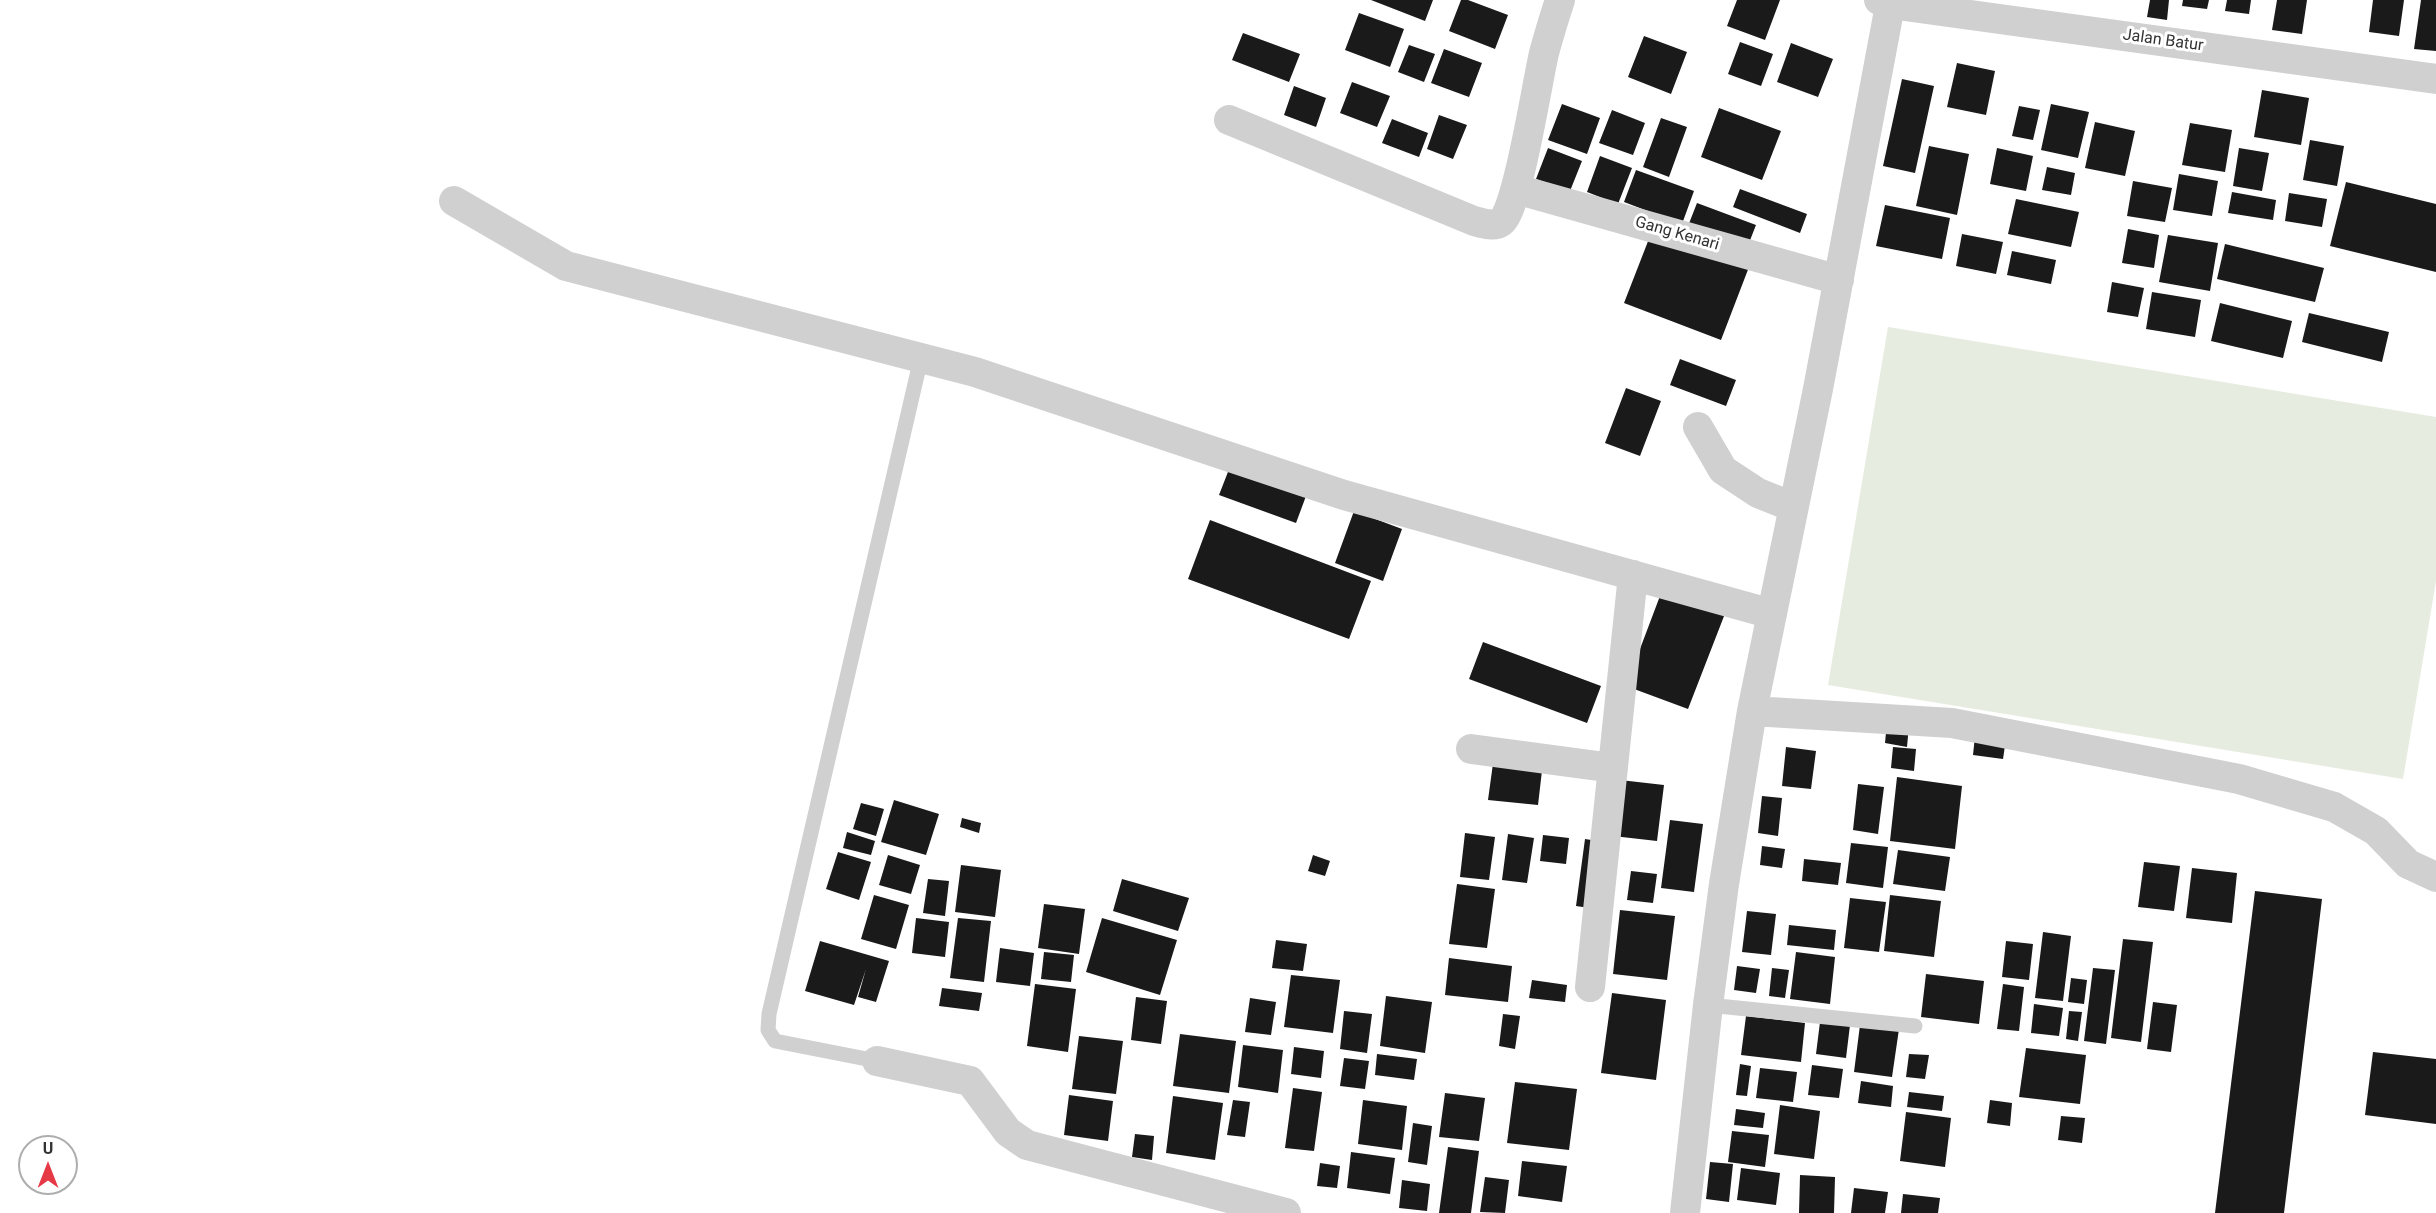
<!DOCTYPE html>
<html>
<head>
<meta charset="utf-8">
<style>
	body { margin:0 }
	#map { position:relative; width:2436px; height:1213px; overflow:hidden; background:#fff; font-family:Roboto,sans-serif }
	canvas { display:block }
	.north { position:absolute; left:18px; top:1135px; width:60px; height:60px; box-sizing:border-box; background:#fff; border:2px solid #adadad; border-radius:50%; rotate:0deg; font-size:16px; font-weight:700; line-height:24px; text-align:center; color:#333 }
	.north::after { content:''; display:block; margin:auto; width:21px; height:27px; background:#e63946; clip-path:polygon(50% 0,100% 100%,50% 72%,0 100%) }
</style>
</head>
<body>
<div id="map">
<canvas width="2436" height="1213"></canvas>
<div class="north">U</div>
</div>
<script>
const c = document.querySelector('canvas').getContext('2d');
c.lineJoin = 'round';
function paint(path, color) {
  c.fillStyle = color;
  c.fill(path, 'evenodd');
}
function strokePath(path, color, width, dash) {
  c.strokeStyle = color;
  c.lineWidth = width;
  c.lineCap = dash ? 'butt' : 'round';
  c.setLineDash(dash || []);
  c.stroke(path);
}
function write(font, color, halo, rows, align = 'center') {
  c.font = font + ' Roboto,sans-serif';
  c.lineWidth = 6;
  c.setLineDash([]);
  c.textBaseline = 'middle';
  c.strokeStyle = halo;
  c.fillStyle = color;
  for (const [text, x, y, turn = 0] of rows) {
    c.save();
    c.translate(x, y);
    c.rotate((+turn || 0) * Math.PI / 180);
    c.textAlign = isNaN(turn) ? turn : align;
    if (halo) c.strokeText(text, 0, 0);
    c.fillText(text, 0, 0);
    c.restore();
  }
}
paint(new Path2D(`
	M1888 327 2436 417V581L2403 779 1828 685Z`), '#e6ecdf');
paint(new Path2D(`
	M1371 0H1433L1425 21Z
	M1461 0H1468L1508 15 1495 49 1449 31Z
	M1737 0H1780L1765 40 1727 26Z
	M2150 0H2169L2167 20 2147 17Z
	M2183 0H2209L2207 9 2182 6Z
	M2227 0H2251L2249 14 2225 11Z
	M2277 0H2307L2302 34 2272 30Z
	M2373 0H2404L2399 36 2369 32Z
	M2421 0H2436V51L2414 49Z
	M1359 13 1404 29 1390 67 1345 50Z
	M1243 33 1300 54 1289 82 1232 60Z
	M1644 36 1687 52 1671 94 1628 77Z
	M1740 42 1773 54 1761 86 1728 74Z
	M1791 43 1833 59 1818 97 1777 82Z
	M1409 45 1435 54 1424 82 1398 72Z
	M1444 49 1482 63 1469 97 1431 83Z
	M1957 63 1995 71 1986 115 1947 107Z
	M1902 79 1934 86 1915 173 1883 166Z
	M1352 82 1390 96 1377 127 1340 113Z
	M1294 86 1326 98 1316 127 1284 115Z
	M2262 90 2309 98 2301 145 2254 137Z
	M1562 104 1600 118 1587 154 1548 140Z
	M2051 104 2089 112 2078 158 2041 150Z
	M2019 106 2040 110 2033 140 2012 136Z
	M1719 108 1781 131 1762 180 1701 157Z
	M1612 110 1645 123 1633 155 1599 143Z
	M1439 115 1467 125 1453 159 1427 149Z
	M1661 118 1687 127 1669 177 1643 167Z
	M1392 119 1428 133 1419 157 1382 143Z
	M2095 122 2135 131 2125 176 2085 168Z
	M2190 123 2232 130 2225 172 2182 165Z
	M2310 140 2344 146 2337 186 2303 180Z
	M1929 146 1969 154 1957 215 1916 206Z
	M1548 148 1582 161 1570 191 1536 179Z
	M1997 148 2033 156 2026 191 1990 184Z
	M2239 148 2269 153 2262 191 2233 186Z
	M1600 156 1632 168 1618 204 1587 192Z
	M2047 167 2075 173 2071 195 2042 190Z
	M1636 170 1694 191 1682 224 1624 202Z
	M2179 174 2218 181 2212 216 2173 210Z
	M2133 181 2172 188 2165 222 2127 216Z
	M2346 182 2436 204V272L2330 246Z
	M1740 189 1807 214 1800 233 1733 207Z
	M2232 192 2276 200 2273 220 2228 213Z
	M2289 193 2327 199 2322 227 2285 221Z
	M2016 199 2079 212 2071 247 2008 234Z
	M1697 203 1756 225 1747 248 1688 226Z
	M1885 205 1950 218 1942 259 1876 246Z
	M2128 229 2159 235 2154 268 2122 263Z
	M1652 231 1749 267 1721 340 1624 303Z
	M1962 234 2003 242 1996 274 1956 266Z
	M2168 235 2218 243 2210 291 2159 282Z
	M2225 244 2324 268 2315 302 2217 279Z
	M2012 251 2056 260 2051 284 2007 275Z
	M2112 282 2144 288 2138 317 2107 312Z
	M2152 292 2201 300 2195 337 2146 329Z
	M2220 303 2292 321 2283 358 2211 341Z
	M2309 313 2389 332 2382 362 2302 342Z
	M1680 359 1736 380 1726 406 1670 385Z
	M1626 388 1661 401 1640 456 1605 443Z
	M1233 459 1309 488 1296 523 1219 495Z
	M1354 511 1402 529 1383 581 1335 563Z
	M1210 520 1371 581 1349 639 1188 579Z
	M1663 588 1726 611 1688 709 1626 686Z
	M1483 642 1601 686 1587 723 1469 679Z
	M1887 722 1909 725 1907 747 1885 743Z
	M1975 736 2006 739 2003 759 1973 755Z
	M1786 747 1816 751 1811 789 1782 786Z
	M1893 747 1916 749 1914 771 1891 768Z
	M1494 756 1543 762 1538 805 1488 800Z
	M1897 777 1962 786 1955 849 1890 841Z
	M1620 780 1664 785 1657 841 1613 836Z
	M1858 784 1884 787 1878 834 1853 830Z
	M1762 796 1782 798 1778 836 1758 833Z
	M894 800 939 814 926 855 881 842Z
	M861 803 884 809 876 836 853 829Z
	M962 818 981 823 979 833 960 827Z
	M1670 820 1703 824 1694 892 1661 888Z
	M847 832 875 841 871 855 843 848Z
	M1465 833 1495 837 1489 880 1460 877Z
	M1508 834 1534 838 1527 883 1502 880Z
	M1543 835 1569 838 1566 864 1540 861Z
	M1585 839 1604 842 1596 909 1576 906Z
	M1851 843 1888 847 1883 888 1846 883Z
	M1762 846 1785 849 1782 868 1760 865Z
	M1898 850 1950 857 1945 891 1893 884Z
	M838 852 871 862 859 900 826 889Z
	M888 855 920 865 911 894 879 885Z
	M1313 855 1330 861 1325 876 1308 871Z
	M1804 859 1841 863 1838 885 1802 881Z
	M2144 862 2180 866 2174 911 2138 907Z
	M961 865 1001 870 995 917 955 912Z
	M2192 868 2237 873 2232 923 2186 918Z
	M1631 871 1657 874 1653 903 1627 900Z
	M928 879 949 881 945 916 923 913Z
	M1122 879 1189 898 1178 931 1113 911Z
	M1457 884 1495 889 1487 948 1449 944Z
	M2255 891 2322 899 2284 1213H2215Z
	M874 895 909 905 896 949 861 939Z
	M1890 895 1941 901 1934 957 1884 951Z
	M1850 898 1886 902 1879 952 1844 948Z
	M1044 904 1085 909 1079 954 1038 948Z
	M1620 910 1675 916 1667 980 1613 974Z
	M1747 911 1776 914 1771 955 1742 952Z
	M916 918 949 922 945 957 912 953Z
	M958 918 991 921 984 982 950 978Z
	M1102 918 1177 940 1160 995 1086 972Z
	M1789 925 1836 930 1834 950 1787 945Z
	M2043 932 2071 936 2063 1001 2035 998Z
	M2123 939 2153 942 2141 1042 2111 1038Z
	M1276 940 1307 944 1303 971 1272 968Z
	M820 941 889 961 876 1002 858 997 866 969 854 1005 805 991Z
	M2006 941 2033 944 2029 980 2002 977Z
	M1000 948 1034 953 1030 986 996 982Z
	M1044 952 1074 955 1071 982 1041 979Z
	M1796 952 1835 957 1830 1004 1790 999Z
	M1449 958 1512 966 1508 1002 1445 995Z
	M1737 966 1760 969 1756 993 1734 990Z
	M1772 968 1789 970 1785 998 1769 996Z
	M2093 968 2115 970 2106 1044 2084 1041Z
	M1926 974 1984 981 1979 1024 1921 1017Z
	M1291 975 1340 980 1333 1033 1284 1027Z
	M2071 978 2087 980 2084 1004 2068 1002Z
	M1532 980 1567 985 1565 1002 1529 998Z
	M1035 984 1076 989 1068 1052 1027 1046Z
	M2003 984 2024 987 2019 1031 1997 1029Z
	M942 988 982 993 979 1011 939 1006Z
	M1612 993 1666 1000 1656 1080 1601 1073Z
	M1386 996 1432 1002 1425 1053 1380 1046Z
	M1136 997 1167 1001 1161 1044 1131 1040Z
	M1250 998 1276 1002 1271 1035 1245 1032Z
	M2153 1002 2177 1005 2171 1052 2147 1049Z
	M2034 1004 2063 1008 2059 1036 2031 1033Z
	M1344 1011 1372 1014 1367 1053 1340 1049Z
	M2069 1011 2082 1012 2078 1041 2066 1039Z
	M1503 1014 1520 1016 1515 1049 1499 1046Z
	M1746 1016 1805 1023 1801 1062 1741 1055Z
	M1820 1022 1850 1025 1846 1058 1816 1054Z
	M1860 1025 1899 1029 1892 1077 1854 1072Z
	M1180 1034 1236 1041 1229 1093 1173 1086Z
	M1079 1036 1123 1041 1116 1094 1072 1089Z
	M1243 1045 1283 1050 1278 1093 1238 1087Z
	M1294 1047 1324 1051 1321 1078 1291 1074Z
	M2026 1048 2086 1055 2080 1104 2019 1097Z
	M2373 1052 2436 1059V1124L2365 1115Z
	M1377 1054 1417 1059 1414 1080 1375 1075Z
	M1909 1054 1929 1055 1925 1079 1906 1077Z
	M1344 1058 1369 1061 1365 1089 1340 1086Z
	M1740 1064 1751 1066 1747 1096 1736 1095Z
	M1812 1065 1843 1069 1839 1098 1808 1095Z
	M1760 1068 1797 1072 1793 1102 1756 1098Z
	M1861 1081 1893 1086 1891 1107 1858 1103Z
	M1515 1082 1577 1089 1569 1150 1507 1143Z
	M1293 1088 1322 1092 1314 1151 1285 1148Z
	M1909 1092 1944 1096 1942 1111 1907 1107Z
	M1445 1093 1485 1098 1479 1141 1439 1137Z
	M1069 1095 1113 1101 1108 1141 1064 1135Z
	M1173 1096 1223 1103 1215 1160 1166 1153Z
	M1233 1100 1250 1102 1245 1137 1227 1135Z
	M1363 1100 1407 1106 1402 1150 1358 1144Z
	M1990 1100 2012 1103 2010 1126 1987 1123Z
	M1780 1105 1820 1111 1814 1159 1774 1154Z
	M1736 1109 1765 1113 1763 1128 1734 1125Z
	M1906 1112 1951 1118 1945 1167 1900 1161Z
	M2061 1116 2085 1118 2082 1143 2058 1140Z
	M1413 1123 1432 1126 1427 1165 1408 1162Z
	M1732 1131 1769 1135 1765 1167 1728 1162Z
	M1135 1134 1154 1136 1152 1160 1132 1157Z
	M1448 1147 1479 1151 1471 1213H1439Z
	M1351 1152 1395 1158 1390 1194 1347 1188Z
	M1522 1161 1567 1166 1562 1202 1518 1196Z
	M1710 1162 1733 1164 1729 1202 1706 1199Z
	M1320 1163 1340 1166 1337 1188 1317 1186Z
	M1741 1168 1780 1173 1776 1205 1737 1200Z
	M1800 1175 1835 1177 1834 1213H1799Z
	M1485 1177 1509 1180 1505 1213 1480 1212Z
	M1402 1180 1430 1184 1427 1211 1399 1208Z
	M1854 1188 1888 1192 1885 1213H1851Z
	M1903 1194 1940 1198 1938 1213H1901Z`), '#1a1a1a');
strokePath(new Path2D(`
	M1708 1005 1915 1026
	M877 1061 775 1041 768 1030 769 1014 921 358`), '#d0d0d0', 15);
strokePath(new Path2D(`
	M1879 0 1890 4 2436 79
	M1229 120 1474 221C1482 223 1494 227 1501 222 1517 213 1538 78 1544 53 1549 35 1554 18 1560 0
	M1516 189 1839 280
	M454 201 566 266 975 372 1344 495 1772 614
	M1698 427 1723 470 1758 493 1793 507
	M1752 711 1952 723 2239 779 2334 807 2376 831 2408 864 2436 877
	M1471 749 1613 768
	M1590 987 1633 575
	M877 1061 970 1081 1008 1132 1027 1145 1286 1213
	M1685 1213 1708 1005 1724 884 1752 711 1818 389 1891 0`), '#d0d0d0', 30);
write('16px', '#333', '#fff', [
	["Jalan Batur",2163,41,8],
	["Gang Kenari",1677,234,16]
]);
</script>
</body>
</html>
